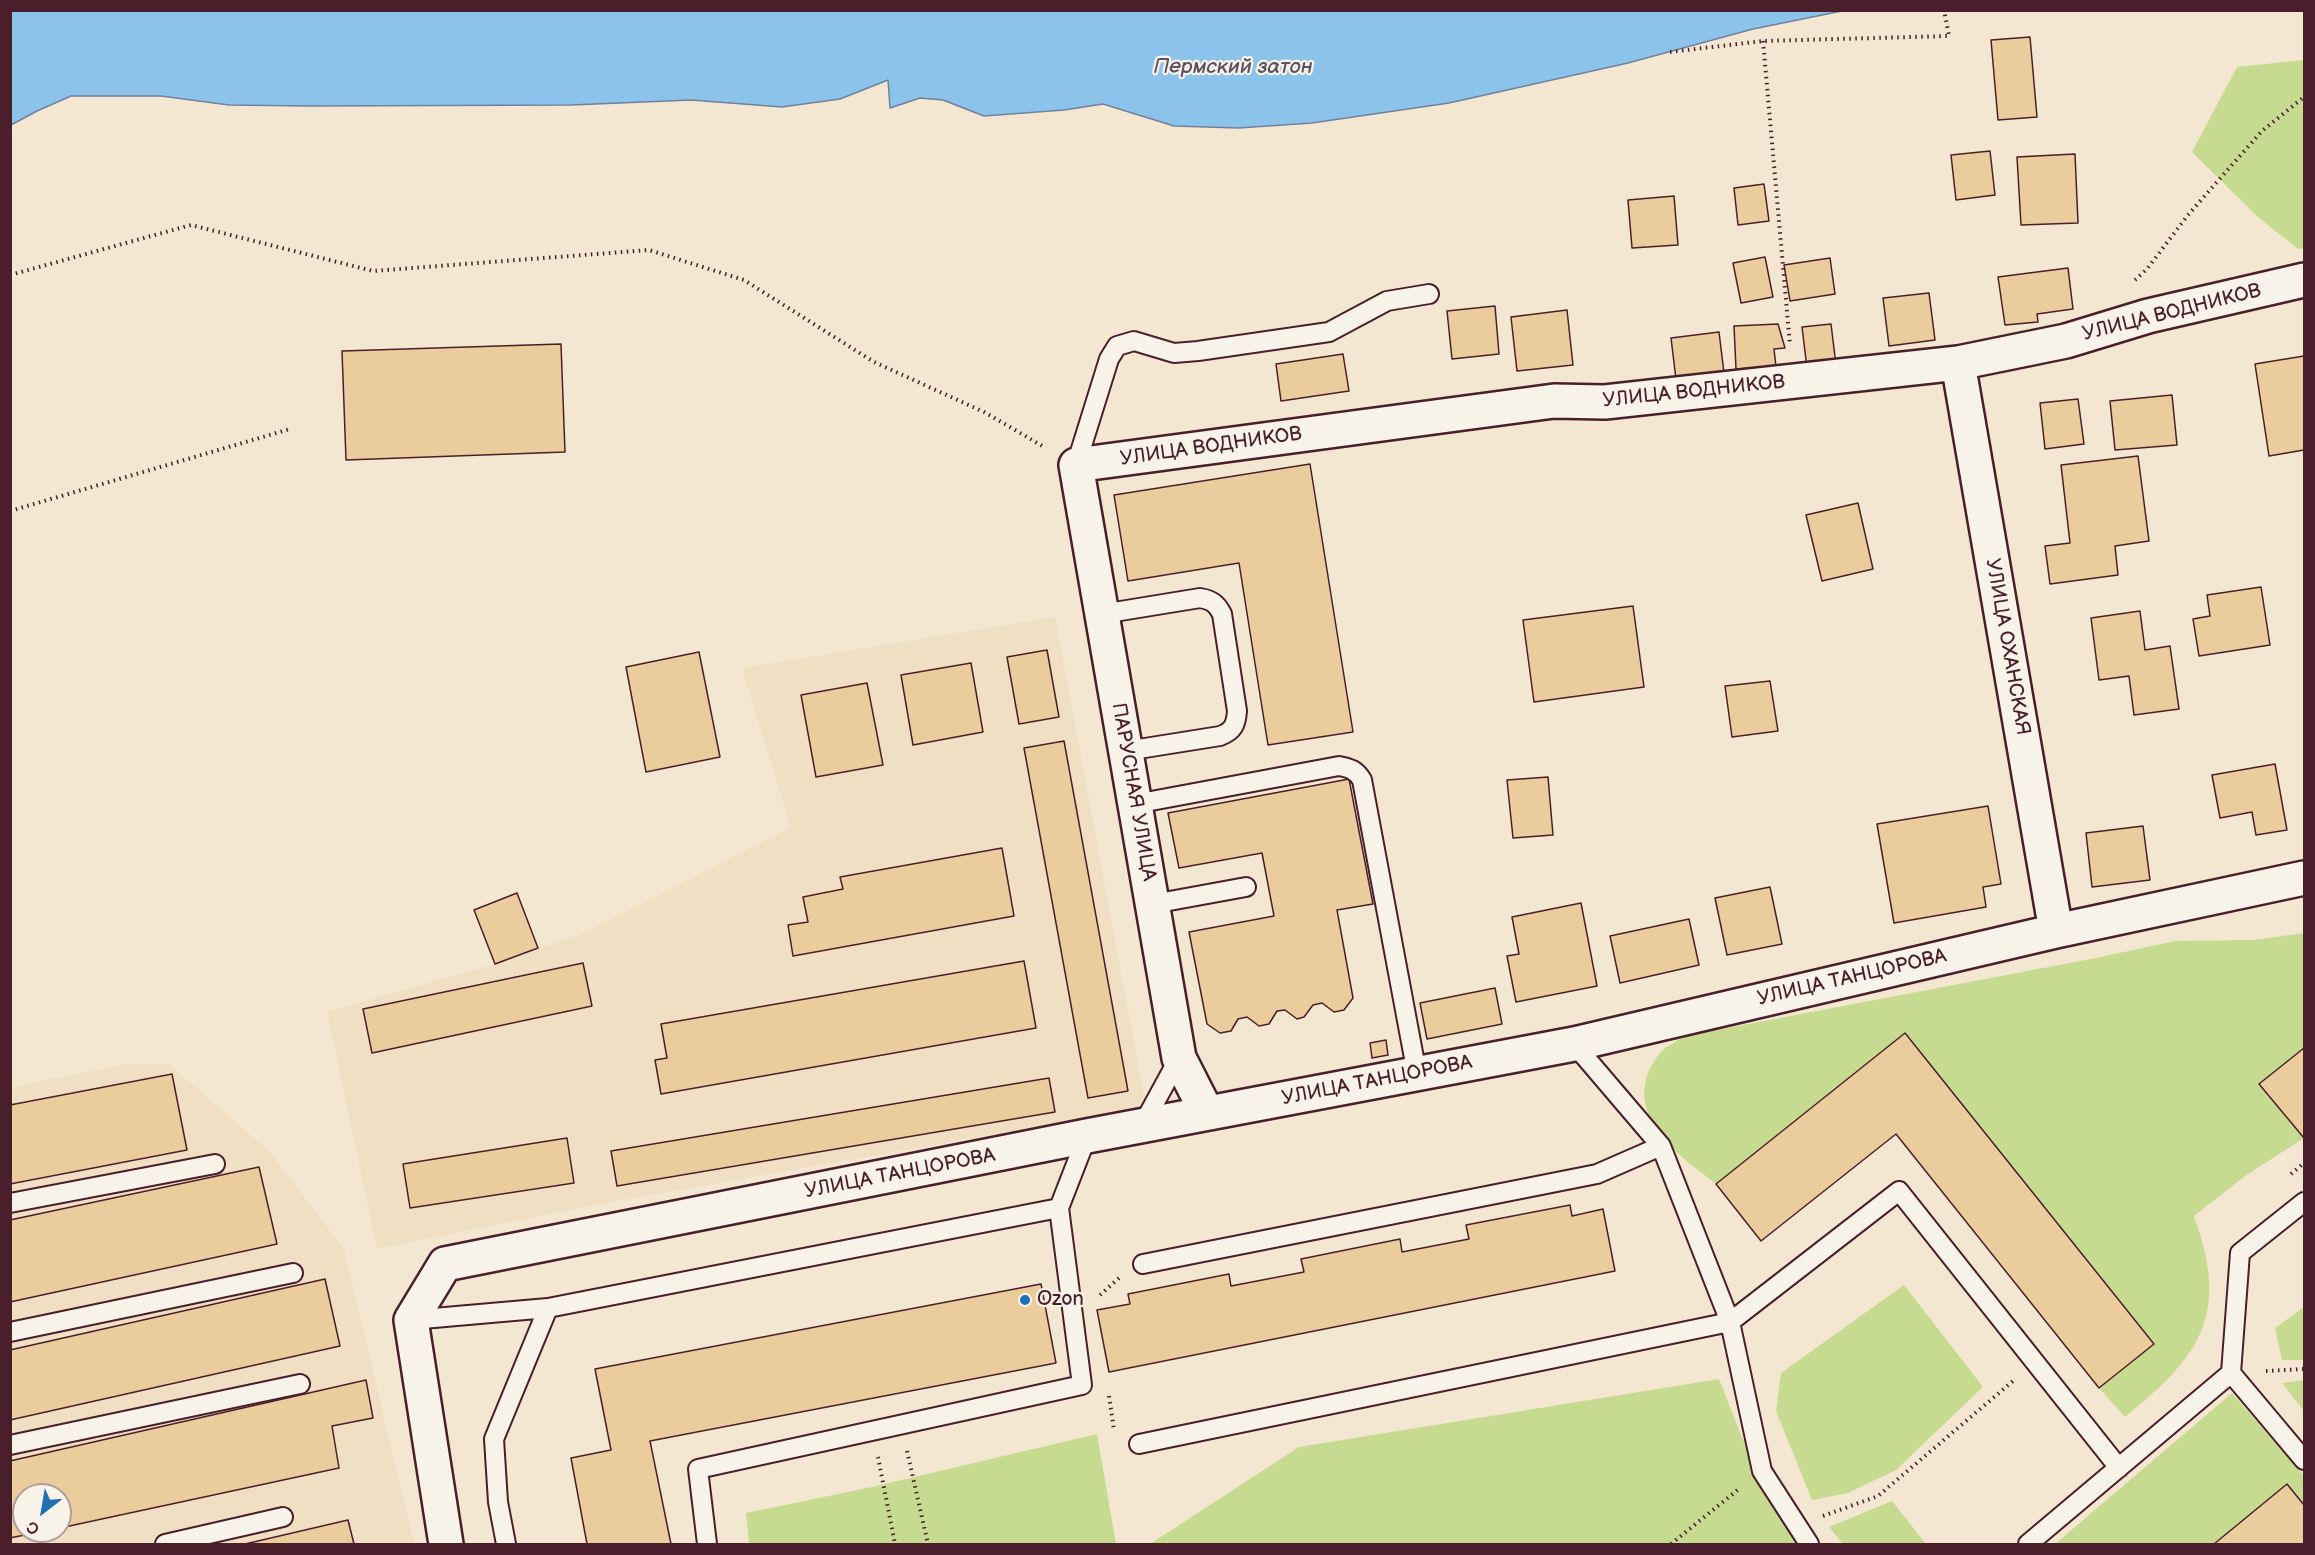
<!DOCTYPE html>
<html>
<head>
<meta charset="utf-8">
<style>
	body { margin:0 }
	#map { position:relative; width:2315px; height:1555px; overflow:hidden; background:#f3e7d2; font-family:"Balsamiq Sans",sans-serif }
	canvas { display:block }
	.frame { position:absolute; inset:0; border:12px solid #4a1f2b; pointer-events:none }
	.north { position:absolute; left:12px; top:1483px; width:60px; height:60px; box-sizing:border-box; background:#f7f3e8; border:2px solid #b29e9c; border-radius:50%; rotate:211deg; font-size:16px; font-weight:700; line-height:24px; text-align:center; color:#4a1f2b }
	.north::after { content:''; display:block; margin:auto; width:21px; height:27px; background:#1f6fb2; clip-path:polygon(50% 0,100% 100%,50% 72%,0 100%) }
</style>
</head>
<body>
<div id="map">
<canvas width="2315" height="1555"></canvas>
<div class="frame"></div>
<div class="north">С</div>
</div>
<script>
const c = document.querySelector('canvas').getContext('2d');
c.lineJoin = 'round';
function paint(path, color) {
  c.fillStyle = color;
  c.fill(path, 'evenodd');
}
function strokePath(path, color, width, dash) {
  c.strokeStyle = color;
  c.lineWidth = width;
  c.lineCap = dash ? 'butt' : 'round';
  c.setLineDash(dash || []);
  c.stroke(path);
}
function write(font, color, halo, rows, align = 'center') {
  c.font = font + ' "Balsamiq Sans",sans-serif';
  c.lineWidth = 4.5;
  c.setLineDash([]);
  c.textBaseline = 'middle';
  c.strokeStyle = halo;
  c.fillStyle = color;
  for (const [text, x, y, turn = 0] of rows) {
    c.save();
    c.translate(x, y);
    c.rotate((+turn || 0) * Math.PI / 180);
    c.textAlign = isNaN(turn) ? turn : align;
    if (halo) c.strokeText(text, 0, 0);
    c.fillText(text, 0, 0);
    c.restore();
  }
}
paint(new Path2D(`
	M1055 617 1146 1107 595 1205 377 1249 327 1012 495 964 579 935 791 828 742 668Z
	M127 1064H169L269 1151 344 1249 414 1544H11V1087ZM24 1495H60V1531H24Z`), '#f0dfc2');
paint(new Path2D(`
	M2304 60V248L2298 249 2258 217 2192 152 2237 67Z
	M2304 933V1048L2260 1085 2304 1138 2245 1176 2194 1216C2230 1314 2201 1356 2125 1417L2099 1388 2154 1343 1905 1034 1716 1184C1700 1171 1681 1158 1666 1142 1641 1115 1635 1080 1662 1051 1668 1045 1678 1041 1685 1036L2096 958 2175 941 2253 940Z
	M1904 1285 1983 1387 1896 1470 1848 1493 1812 1500 1776 1411 1781 1373Z
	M2304 1307V1360H2282L2275 1328Z
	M1719 1379 1762 1488 1798 1544H1150L1299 1447Z
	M2304 1380V1411L2282 1383Z
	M2232 1393 2304 1476V1505L2287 1485 2214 1544H2055Z
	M1097 1434 1116 1544H749L746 1513 872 1487Z
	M1892 1501 1926 1544H1843L1829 1527Z`), '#c7db90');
const water = new Path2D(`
	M11 10H1842V11L1753 29 1628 63 1449 103 1312 123 1239 128 1174 126 1103 104 1064 110 984 116 943 100 920 98 890 108 888 80 840 99 782 107 691 100 571 105 310 106 229 105 161 96H71L37 111 11 125Z`);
paint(water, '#8cc3ea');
strokePath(water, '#72819e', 1.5);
const building = new Path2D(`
	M2030 37 2037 117 1998 120 1991 40Z
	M1990 151 1995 195 1956 200 1951 155Z
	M2075 154 2078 223 2021 225 2017 157Z
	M1764 184 1769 221 1738 225 1734 188Z
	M1674 196 1678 245 1632 248 1628 200Z
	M1765 257 1773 297 1741 303 1733 263Z
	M1830 258 1835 294 1790 301 1784 265Z
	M2068 268 2073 309 2037 314 2038 322 2005 325 1998 277Z
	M1929 293 1935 340 1889 346 1883 298Z
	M1495 306 1499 354 1452 359 1447 311Z
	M1567 310 1573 365 1517 371 1511 317Z
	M1778 324 1785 348 1774 349 1776 367 1736 369 1734 326Z
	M1831 324 1836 365 1807 368 1802 327Z
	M1719 332 1724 373 1676 379 1671 338Z
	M561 344 565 452 346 460 342 351Z
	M1343 354 1349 391 1281 401 1276 364Z
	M2304 356V450L2269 456 2255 364Z
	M2172 395 2177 445 2115 450 2110 401Z
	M2078 399 2084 444 2045 449 2040 403Z
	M2138 456 2149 541 2115 546 2118 575 2050 584 2045 546 2070 543 2061 465Z
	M1310 464 1353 732 1268 745 1239 563 1128 581 1114 495Z
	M1858 503 1873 569 1822 581 1806 515Z
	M2261 587 2270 645 2199 656 2193 619 2210 616 2207 595Z
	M1633 606 1644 687 1534 702 1523 620Z
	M2140 611 2145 650 2170 646 2179 709 2134 715 2129 676 2099 680 2091 618Z
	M1047 650 1059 717 1019 724 1007 657Z
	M699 652 720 757 646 772 626 667Z
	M971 663 983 732 913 745 901 675Z
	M1770 681 1778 731 1732 737 1725 686Z
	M867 683 883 765 816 777 801 695Z
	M1064 741 1128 1091 1088 1098 1024 748Z
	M2275 764 2287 830 2256 835 2252 812 2220 818 2212 775Z
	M1548 777 1553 835 1513 838 1507 780Z
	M1349 779 1373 904 1337 910 1353 998 1344 1010 1334 1012 1322 1003 1313 1005 1304 1017 1297 1019 1285 1010 1277 1011 1269 1024 1259 1026 1247 1017 1238 1019 1231 1031 1220 1033 1207 1024 1189 932 1274 916 1262 853 1179 868 1168 813Z
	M1988 806 2001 884 1983 887 1986 907 1894 923 1877 824Z
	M2143 826 2150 880 2092 887 2086 833Z
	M1002 848 1014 916 793 956 788 925 808 922 803 897 843 889 840 877Z
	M1770 887 1782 944 1727 955 1715 898Z
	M517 893 538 948 495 964 474 910Z
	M1581 903 1597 986 1516 1002 1507 956 1519 954 1512 917Z
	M1689 919 1699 965 1620 983 1610 936Z
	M1024 961 1036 1028 661 1094 655 1060 667 1058 661 1024Z
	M583 963 592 1006 372 1053 363 1009Z
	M1495 988 1502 1024 1427 1039 1420 1003Z
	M1905 1033 2154 1344 2099 1388 1896 1134 1761 1241 1716 1184Z
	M1386 1040 1388 1055 1372 1058 1370 1043Z
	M2304 1048V1138L2259 1084Z
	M172 1074 187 1150 10 1184V1105Z
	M1049 1078 1055 1112 617 1186 611 1151Z
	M567 1138 574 1183 410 1208 403 1164Z
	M259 1167 277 1244 10 1302V1220Z
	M1570 1205 1572 1216 1603 1209 1615 1271 1109 1372 1097 1310 1130 1304 1128 1294 1229 1274 1231 1286 1304 1272 1301 1259 1400 1239 1402 1252 1469 1239 1466 1225Z
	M325 1279 340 1346 10 1420V1350Z
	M1041 1284 1056 1363 650 1441 671 1544H587L571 1458 611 1450 595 1369Z
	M366 1380 373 1418 332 1426 339 1468 60 1528V1495H24V1531H44L10 1538V1461Z
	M2287 1484 2304 1505V1544H2214Z
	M348 1520 354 1544H245Z`);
paint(building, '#eacc9d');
strokePath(building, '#4a1f2b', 1.5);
const service = new Path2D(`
	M1076 465 1109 359 1117 346 1134 341 1174 353 1198 351 1329 332 1387 301 1429 294
	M1102 614 1200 598C1212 600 1217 604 1222 614L1237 711C1236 725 1233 731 1220 736L1126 751
	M1135 804 1339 766C1350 768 1356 770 1362 780L1417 1074
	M1153 904 1246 887
	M1574 1044 1661 1146 1730 1322 1899 1191 2119 1468
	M1142 1126 1179 1058
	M10 1203 215 1164
	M1143 1264 1597 1174 1661 1146
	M411 1320 548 1308
	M10 1332 293 1273
	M2231 1373 2240 1253 2304 1202
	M1139 1444 1730 1322 1762 1471 1809 1544
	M10 1445 300 1384
	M165 1544 283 1517
	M506 1544 498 1502 494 1439 548 1308 1059 1208
	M707 1544 698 1469 1082 1385 1059 1208 1087 1136
	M2028 1544 2231 1373 2304 1460`);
const minor = new Path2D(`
	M1958 363 2056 931
	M1207 1113 1179 1058 1076 465 1554 401 1605 402 1958 363 2066 341 2148 316 2304 280
	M446 1544 411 1320 445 1264 1087 1136 1574 1044 2056 931 2304 878`);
strokePath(service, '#4a1f2b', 22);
strokePath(minor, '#4a1f2b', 38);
strokePath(new Path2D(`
	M1763 41 1790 345
	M1670 52 1763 41 1949 36 1944 10
	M10 275 191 225 373 271 649 250 744 280 874 362 984 412 1046 448
	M2135 280 2147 269 2188 215 2262 131 2304 97
	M10 511 290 429
	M2291 1174 2304 1163
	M1100 1295 1119 1278
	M2266 1371 2304 1369
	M1109 1396 1114 1430
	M907 1451 928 1544
	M878 1457 895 1544
	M1823 1516 1878 1496 2013 1381
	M1671 1544 1740 1488`), '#4a1f2b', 4, [1.5, 4.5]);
strokePath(service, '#f7f3e8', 18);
strokePath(minor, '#f7f3e8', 33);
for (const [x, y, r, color] of [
	[1025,1300,6,"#1f6fb2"]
]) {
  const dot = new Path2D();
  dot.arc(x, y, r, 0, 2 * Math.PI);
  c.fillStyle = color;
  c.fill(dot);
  strokePath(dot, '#f7f3e8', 2);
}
write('20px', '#4a1f2b', '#f7f3e8', [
	["УЛИЦА ВОДНИКОВ",2172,313,-14],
	["УЛИЦА ВОДНИКОВ",1694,392,-6],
	["УЛИЦА ВОДНИКОВ",1211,447,-8],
	["УЛИЦА ОХАНСКАЯ",2007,647,80],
	["ПАРУСНАЯ УЛИЦА",1133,792,80],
	["УЛИЦА ТАНЦОРОВА",1852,978,-13],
	["УЛИЦА ТАНЦОРОВА",1377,1081,-11],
	["УЛИЦА ТАНЦОРОВА",900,1174,-11]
]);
write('20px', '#4a1f2b', '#f7f3e8', [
	["Ozon",1037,1300]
], 'left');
write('italic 21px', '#5e5064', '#f7f3e8', [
	["Пермский затон",1233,68]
]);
</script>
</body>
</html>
